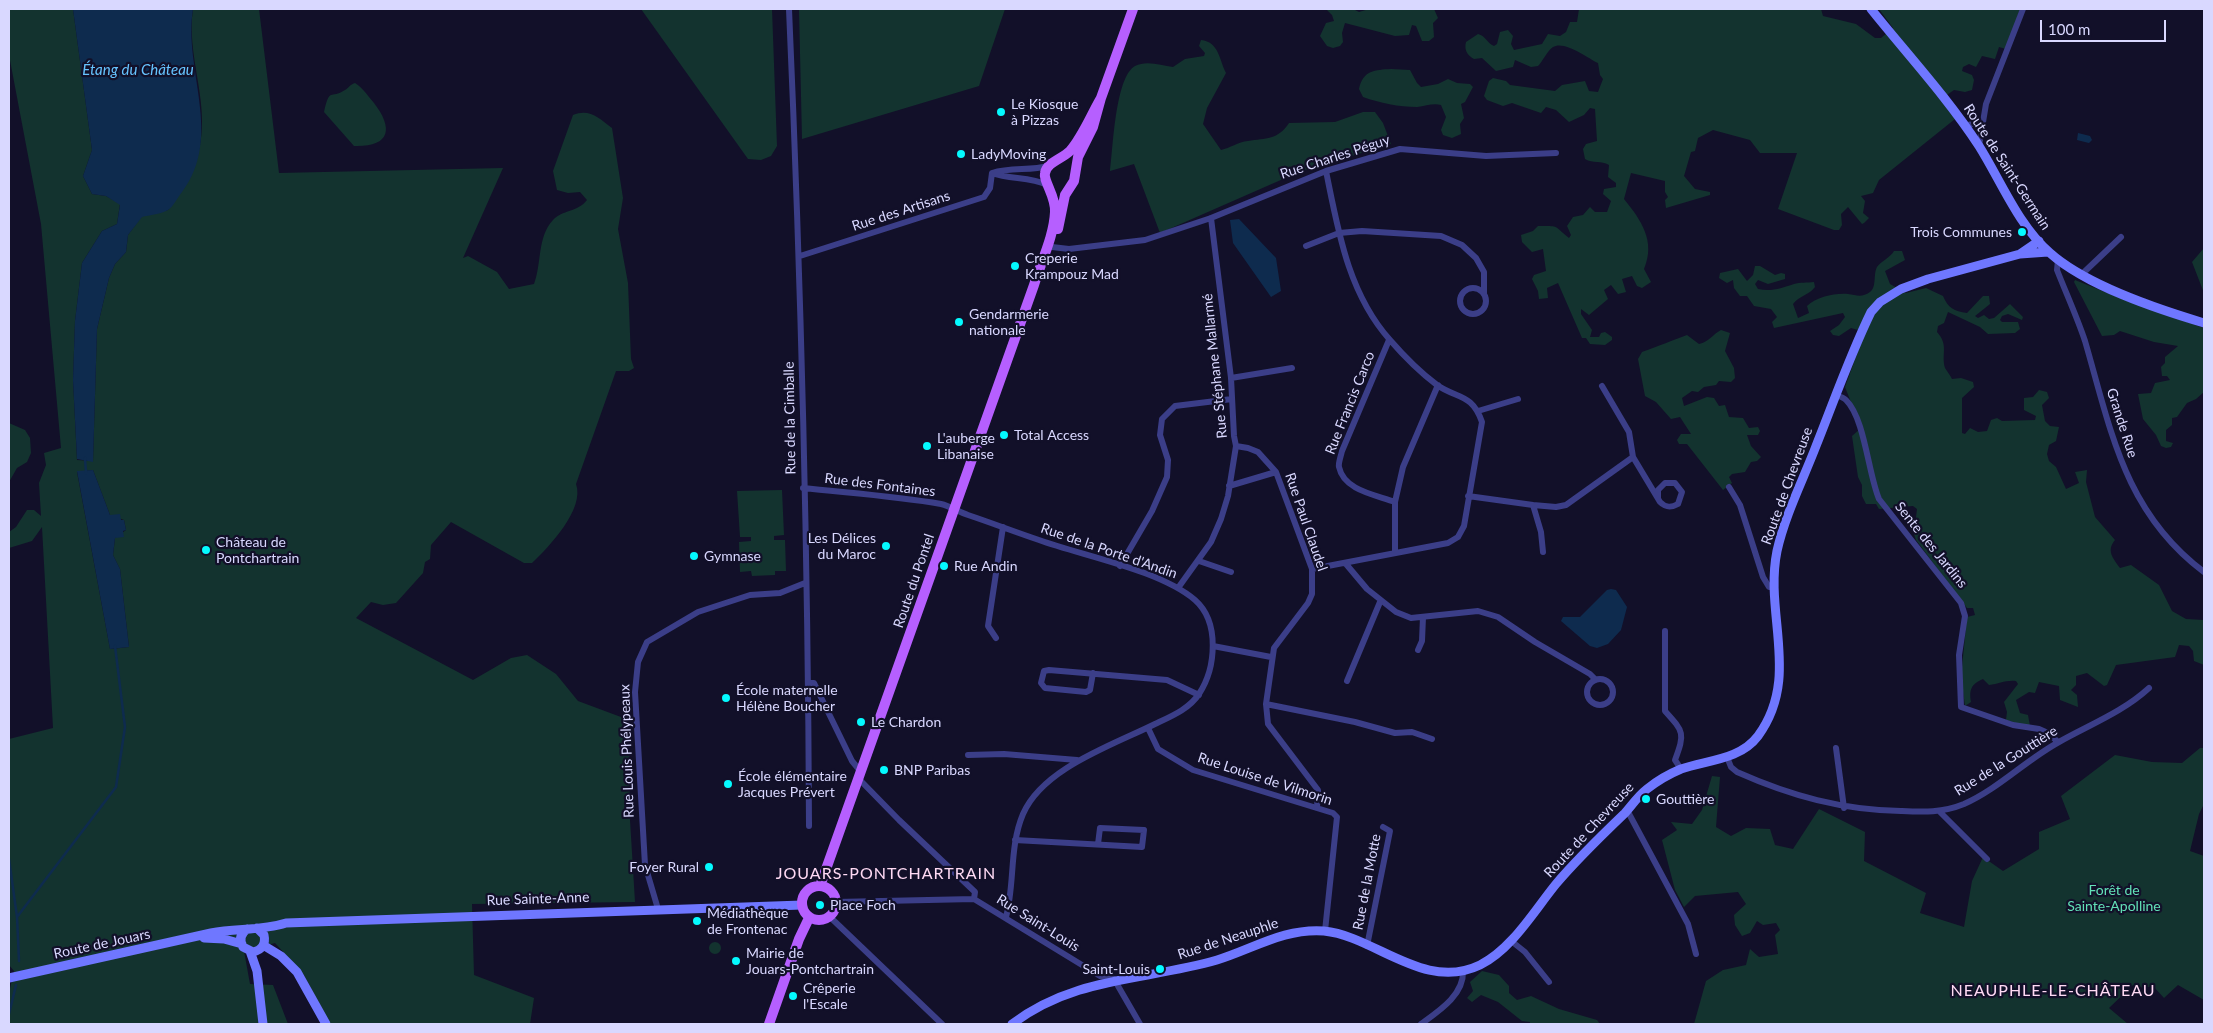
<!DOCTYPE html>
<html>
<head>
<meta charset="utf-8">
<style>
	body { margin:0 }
	#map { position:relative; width:2213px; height:1033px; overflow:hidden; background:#121029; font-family:Lato,sans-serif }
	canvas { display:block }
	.frame { position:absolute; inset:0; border:10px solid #d9d8ff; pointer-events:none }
	.scale { position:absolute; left:2040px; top:20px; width:126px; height:22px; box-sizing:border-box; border:2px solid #d9d8ff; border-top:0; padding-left:6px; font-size:15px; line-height:18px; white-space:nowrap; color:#d9d8ff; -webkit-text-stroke:4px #121029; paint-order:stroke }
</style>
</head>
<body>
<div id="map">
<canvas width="2213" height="1033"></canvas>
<div class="frame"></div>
<div class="scale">100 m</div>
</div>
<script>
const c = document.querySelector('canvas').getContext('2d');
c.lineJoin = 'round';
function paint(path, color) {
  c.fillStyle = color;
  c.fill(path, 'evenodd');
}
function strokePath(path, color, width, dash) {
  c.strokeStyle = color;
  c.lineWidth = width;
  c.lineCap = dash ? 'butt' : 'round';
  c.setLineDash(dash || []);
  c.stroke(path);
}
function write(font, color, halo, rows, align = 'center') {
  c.font = font + ' Lato,sans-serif';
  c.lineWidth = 4.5;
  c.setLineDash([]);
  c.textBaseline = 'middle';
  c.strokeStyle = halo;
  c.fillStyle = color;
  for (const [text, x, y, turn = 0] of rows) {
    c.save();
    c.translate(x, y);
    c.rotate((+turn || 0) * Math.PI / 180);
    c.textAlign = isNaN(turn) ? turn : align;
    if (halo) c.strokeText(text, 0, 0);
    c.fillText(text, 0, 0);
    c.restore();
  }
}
paint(new Path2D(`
	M9 9H73L92 150 83 176 92 194 106 196 120 204 117 224 102 231 82 263 75 321 73 380 77 460 93 461 97 329 109 278 115 264 126 252 128 235 142 216 168 210C176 196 198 159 200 145 209 100 186 54 193 9H259L279 173 503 168 463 258 468 256 497 272 509 289 534 284C542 263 537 237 553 220 562 210 578 212 587 200L580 192 568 193 557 190 553 171 573 115C589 108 599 118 612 128L623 198 618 229 628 283 631 359 634 368 629 371H616L576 484C585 509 549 547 532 563H524L451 522 431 545 430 559 425 562 423 573 396 603 383 605 371 602 356 618 473 680 511 658 527 655 556 674 578 701 629 720 630 820 635 902 472 904 474 975 534 998 530 1024H330L304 975 275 943 244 951 250 984 273 985 288 1024H9V993L14 971 9 965V739L53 728 42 527 32 541 9 548V532L16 527 27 510H34L41 516 39 483 46 465 44 453 61 448 41 224 9 55ZM93 470 110 515 124 520 126 530 115 538 113 555 120 569 129 647 110 649 77 472Z
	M641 9H772L777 146 771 156 761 160 748 159Z
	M799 9H1005L979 86 802 139Z
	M1326 9H1353L1359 12 1369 9H1434L1438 18 1433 23 1434 37 1429 41H1422L1416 26 1412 25 1409 35 1395 36 1345 23 1342 33 1343 42 1340 46 1333 48 1327 46 1320 36 1326 23 1334 21 1332 15Z
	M1579 9H1821L1823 16 1856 24 1875 38H1881L1893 28 1879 9H2020L2006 49 1999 47 1995 59 1982 56 1976 67 1969 64 1963 67 1962 71 1972 75 1974 80 1972 90 1965 92 1954 90 1941 99 1955 119 1879 180 1873 193 1861 196 1865 201 1863 213 1869 218 1864 223 1862 224 1848 207 1841 214 1842 225 1839 230H1834L1778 209 1797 153H1760L1750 140 1713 130 1698 138 1695 151 1691 152 1684 176 1695 189 1710 192V195L1666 208 1665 200 1668 197 1665 192V181L1631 173 1624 199C1641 220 1656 241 1644 269L1651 282 1642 288 1637 286 1632 276 1622 279 1626 292 1618 294 1611 285 1604 290 1608 299 1589 315 1581 309V314L1592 330 1590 337H1599L1601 333 1605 332 1612 337V340L1605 345 1590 344 1586 338H1582L1558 283 1547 288 1548 298 1539 299 1538 291 1532 279 1534 275 1546 271 1543 249 1532 252 1522 242 1521 235 1533 231 1538 226C1560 226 1553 225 1569 238L1571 235 1567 226 1573 217 1583 215 1590 207 1595 212H1607L1611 201 1603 194 1604 189 1616 187V183L1608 177 1609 165C1601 160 1593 164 1585 159L1583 149 1586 144 1597 141 1595 109 1590 108 1584 115 1569 122 1556 110 1546 107 1541 113 1512 103 1503 106 1487 100 1484 96 1489 81 1493 78 1506 81 1510 85 1555 91 1562 85 1585 81 1589 91 1598 92 1603 79 1600 75 1598 63C1588 58 1564 40 1553 47 1547 51 1543 61 1538 66L1531 67 1515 60 1513 67 1496 71 1482 58 1474 59C1467 55 1464 50 1466 42L1478 34C1486 36 1487 43 1494 46L1497 44 1500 32 1508 30 1513 36 1511 44 1514 50 1542 44 1548 34 1560 36 1566 32 1570 22H1577Z
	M1201 40C1219 42 1219 59 1226 73L1207 108 1203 124 1221 150C1230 148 1238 142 1248 141 1266 138 1278 140 1289 123L1335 122 1363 112H1375L1383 123 1391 144 1299 172 1160 233 1134 164 1110 171C1113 150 1115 77 1135 66 1146 60 1161 65 1173 67L1185 59 1204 56 1205 53 1199 46Z
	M1391 69 1410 70 1417 83 1421 87 1438 84 1448 79 1457 83 1470 84 1473 87 1465 102 1461 104 1464 118 1460 124 1461 134 1452 138 1443 135 1441 130 1446 117 1441 105C1433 103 1426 106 1417 107 1399 107 1380 103 1363 97L1359 89C1363 70 1375 70 1391 69Z
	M355 83C363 88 368 96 374 103 394 129 390 147 354 146L324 112C330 86 330 100 345 90 349 88 349 85 355 83Z
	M2204 248V293L2192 262Z
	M1894 251H1902L1905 260 1885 271 1890 284 1906 293 1926 288 1943 296C1948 308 1954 311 1967 313L1983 296H1989L1990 304 1975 316 1978 318 1984 315 1989 319 1994 318 2010 304 2023 317 2022 320 2008 314 2002 316 2000 320 2002 322H2018L2020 329 2015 333 1988 334 1980 327 1948 312 1944 323 1938 326 1937 332C1949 345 1941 354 1945 368 1947 371 1950 375 1952 379L1961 378 1973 382 1974 387 1962 398V433L1965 434 1970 428 1978 432 1987 431 1991 420 1997 418 2002 421 2035 420 2036 416 2024 410V398L2033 397 2039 390 2047 392 2049 398 2042 405 2045 421 2050 426 2059 427 2056 441 2049 445 2047 454 2049 461 2056 467 2066 489 2079 483 2075 472 2087 470 2086 482 2095 517 2115 540C2106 551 2113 558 2120 568L2131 565 2159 585 2172 611 2186 619 2204 620V665L2194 661 2193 651 2189 646 2179 645 2175 657 2116 665 2107 685 2104 686 2087 673 2076 676V685L2071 690 2077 695 2078 707 2060 700 2059 686 2039 682 2035 693 2029 692 2016 700 2020 713 2028 715 2030 726 2028 727 2006 720 2007 712 2004 702 2018 684 2016 681C2005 680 1999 684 1989 685L1983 679C1971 684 1969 690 1971 702L1965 706 1961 677 1967 617 1975 615 1973 608H1967L1916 540 1914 534 1917 509 1913 506 1879 509 1876 504H1866L1862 496V485L1858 477 1852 436 1861 428 1845 387 1865 332 1851 328 1839 336 1833 335 1830 331 1839 325 1845 317 1843 313 1774 328 1772 322 1777 317 1771 309 1754 306 1747 296H1740L1734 288 1733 280 1727 283 1719 278 1720 273 1738 269 1747 281 1753 275 1755 266H1760L1775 275 1781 273 1785 274V279L1768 284 1758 280 1755 284 1758 289C1772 292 1781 288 1794 284 1800 282 1807 283 1814 282L1815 287C1809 295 1799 296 1793 304L1798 318 1809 313 1807 306C1817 297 1834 293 1848 294 1856 295 1862 298 1870 292 1877 287 1873 274 1877 267 1881 261 1890 258 1894 251Z
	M2075 280 2130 302 2204 328V392L2196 399 2187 403 2177 417 2172 418V425L2166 430V441L2173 443 2171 447 2166 448 2161 446 2156 435 2143 419 2138 394 2151 393 2155 383 2170 380 2167 376H2162L2161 367 2165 363V357L2178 346 2154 342 2120 331 2114 335 2102 336 2074 282Z
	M1721 330 1730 333 1725 351 1734 368 1735 378 1731 382 1719 381 1716 385 1704 387 1698 392 1692 391 1682 398 1684 406 1707 397 1714 398 1719 406 1725 405 1729 417 1743 418 1749 428 1758 427 1760 431 1758 435H1747L1751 446 1761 457 1757 461 1751 462 1745 472 1732 474 1729 477 1732 483 1723 490 1687 444H1679L1677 440 1681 434H1691L1680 417 1671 419 1656 402 1645 396 1638 359 1642 352C1659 346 1673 340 1687 335L1699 344C1709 342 1713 334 1721 330Z
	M9 423 25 430 30 438 31 453 27 462 17 468 9 482Z
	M782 490 784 535 774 536V540H785L786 571H775V575L752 576 751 571 740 572 739 542 751 541V537H740L737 491Z
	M2200 748H2204V804L2199 814 2190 851 2204 856V1000L2178 985 2164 998 2153 986 2143 988 2133 985 2109 1008 2128 1024H1694L1706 981 1723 970 1746 965 1750 949 1759 957 1778 954 1775 935 1780 930 1776 923 1763 925 1757 921 1750 933 1742 936 1735 925 1734 915 1746 904 1738 892 1695 896 1684 907 1675 890 1662 840 1677 830 1671 822 1692 824 1702 810 1712 776 1720 777 1716 827 1731 836 1746 828 1770 829 1775 845 1793 849 1819 809 1865 832 1864 861 1926 893 1920 913 1964 927 1972 881 1983 857 2003 871 2039 849V832L2070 819 2061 796 2115 755 2152 762 2182 763Z
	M709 948a6 6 0 1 1 12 0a6 6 0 1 1-12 0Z
	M1482 971 1499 975 1509 986V993L1517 1000 1531 996 1559 1009 1597 1020 1600 1024H1530V1022L1522 1021 1498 1002 1481 995 1472 1002 1467 998 1473 991 1470 982Z`), '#13332f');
paint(new Path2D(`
	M73 9H193C183 70 224 136 182 192 178 197 173 207 168 210 162 214 149 215 142 217L128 235 126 252 115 264 109 278 97 329 93 462 77 459 73 380 75 321 82 263 102 231 117 224 120 205 106 196 92 194 83 176 92 150Z
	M2078 133 2090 136 2092 140 2089 143 2077 140Z
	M1239 219 1276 258 1281 291 1271 297 1233 243 1230 220Z
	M93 470 110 515 120 514 121 520H124L126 530 123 531 124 537 115 538 113 555 120 569 129 647 110 649 77 471Z
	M1611 589 1616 590 1627 607 1621 630 1608 644 1597 648 1590 646 1561 621 1563 617H1580L1607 590Z`), '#0e2b4e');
strokePath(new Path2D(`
	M85 458 86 473
	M9 859 17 917 19 961
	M17 917 116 787 125 727 115 646
	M9 1014 16 985`), '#0e2b4e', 2.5);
strokePath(new Path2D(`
	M789 9C801 281 808 554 809 826
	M1965 126 1983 121
	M1979 146 1986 104 2023 9
	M1047 185C1030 176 1010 180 992 173 1011 167 1030 171 1048 166
	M1306 246 1339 233 1362 231 1441 236 1462 245 1476 258 1484 272V293
	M1052 247 1069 249 1145 240 1211 218 1326 171 1400 149 1486 156 1556 153
	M800 256 984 197 990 188 992 173
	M2058 260 2057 270C2066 293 2077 317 2085 341 2111 430 2124 512 2204 572
	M2081 275 2121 237
	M1460 301a13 13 0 1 1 26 0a13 13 0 1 1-26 0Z
	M1389 340 1342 451C1341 456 1338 463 1339 467 1344 491 1377 495 1395 502
	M1231 378 1292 368
	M1602 386 1629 432 1633 457
	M1836 395C1839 396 1844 398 1846 400 1865 419 1868 473 1879 499L1961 603 1965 616 1959 655 1961 707 2013 725 2039 729 2048 733 2058 742
	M1478 411 1518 399
	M1236 446 1248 448 1258 452 1276 472 1312 569V594L1308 603 1274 648 1266 704 1268 724 1318 790 1317 808
	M1229 486 1276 472
	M1729 487 1740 505 1763 577 1769 587H1773
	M803 488C849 493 896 496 941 504 950 506 959 512 968 515 992 523 1015 532 1039 540 1083 556 1160 570 1195 600 1220 622 1216 668 1199 694 1189 709 1172 716 1155 724 1113 745 1043 768 1023 814 1009 847 1015 884 1006 917
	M1468 496 1533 505 1541 532 1543 552
	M1533 505 1556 507 1566 505 1633 457 1660 502C1666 508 1671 508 1678 504L1682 492 1675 483H1665L1658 490V498
	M1395 553V502L1403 467 1438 385
	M1199 561 1231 572
	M1346 564 1367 589 1396 612 1411 618 1478 611 1498 617 1535 642 1590 674 1596 680
	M1120 566 1152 511 1167 477 1168 460 1160 435 1162 419 1175 406 1232 399
	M1312 569 1448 543 1458 537 1464 526 1482 422C1472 393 1457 399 1437 385 1421 373 1403 355 1390 340 1348 293 1338 230 1326 171
	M1178 588 1211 542 1221 519 1228 496 1236 446 1234 436 1231 378 1211 218
	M1665 631V711C1684 732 1685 733 1675 760L1681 769
	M996 638 988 626 1003 527
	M1213 646 1271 657
	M1418 650 1422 641 1423 617
	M1093 673 1090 690 1086 692 1045 688 1041 683 1044 671 1049 670 1167 680 1199 695
	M1587 692a13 13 0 1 1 26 0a13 13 0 1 1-26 0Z
	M1347 681 1380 602
	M809 683H814L852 761 861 772
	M1266 704 1355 722 1395 733 1412 732 1432 739
	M1148 728 1158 749 1193 770 1333 813 1337 817 1325 931
	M1836 748 1844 808
	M968 755 1004 754 1077 760
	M1727 757 1731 767 1737 772C1791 796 1842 810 1901 811 1923 812 1942 813 1964 804 1998 789 2026 760 2059 742 2089 725 2123 712 2149 688
	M858 778 899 820 975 892 974 899
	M1627 810 1688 924 1696 954
	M1940 812 1987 859
	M1015 840 1142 847 1144 830 1100 828 1098 844
	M836 902 974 899 1100 976 1114 979 1140 1024
	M658 909 645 865 635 692 638 662 647 642 698 612 750 595 780 593 805 583
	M830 917 942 1024
	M1510 940 1525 952 1549 982
	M1367 946 1390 831 1383 827
	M1421 1024C1439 1011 1464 995 1463 971`), '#3b3e88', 6);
strokePath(new Path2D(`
	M1871 9C1907 54 1947 97 1979 146 2001 181 2018 225 2050 253 2087 286 2157 309 2204 323
	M2020 254 2048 252
	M247 929C240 934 239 940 243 947L253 952C262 950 266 944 264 935L257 928
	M204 938 224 939 242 944
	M263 945 281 956 297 972 326 1024
	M250 951 257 971 263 1024
	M9 978C76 963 144 948 211 933 236 928 261 931 286 923L802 905
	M1012 1024C1076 976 1144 981 1217 960 1253 949 1284 928 1324 931 1375 936 1424 992 1480 965 1512 949 1534 911 1556 884 1577 859 1601 836 1625 813 1632 805 1638 796 1647 789 1657 781 1669 774 1681 769 1707 760 1740 760 1758 736 1801 677 1764 615 1777 551 1785 515 1803 480 1816 446 1834 401 1850 355 1871 312L1880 302 1901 289 1928 279 2020 254 2039 241`), '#6f77ff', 9);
strokePath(new Path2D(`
	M1058 229 1065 195 1074 181 1078 157 1093 127 1101 98 1133 9
	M802 903a17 17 0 1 1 34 0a17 17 0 1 1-34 0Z
	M820 886 1034 285C1041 262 1054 236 1055 212 1056 196 1043 181 1045 173 1047 162 1062 159 1070 151 1083 136 1091 115 1101 98
	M769 1024 799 939 809 918`), '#b65fff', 10);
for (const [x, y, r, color] of [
	[1001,112,5,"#04faff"],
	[961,154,5,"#04faff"],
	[2022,232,5,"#04faff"],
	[1015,266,5,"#04faff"],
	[959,322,5,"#04faff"],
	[1004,435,5,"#04faff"],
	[927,446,5,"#04faff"],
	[886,546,5,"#04faff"],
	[206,550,5,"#04faff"],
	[694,556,5,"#04faff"],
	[944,566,5,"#04faff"],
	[726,698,5,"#04faff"],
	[861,722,5,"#04faff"],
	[884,770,5,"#04faff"],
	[728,784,5,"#04faff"],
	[1646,799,5,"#04faff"],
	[709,867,5,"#04faff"],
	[820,905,5,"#04faff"],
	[697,921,5,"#04faff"],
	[736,961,5,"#04faff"],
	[1160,969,5,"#04faff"],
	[793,996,5,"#04faff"]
]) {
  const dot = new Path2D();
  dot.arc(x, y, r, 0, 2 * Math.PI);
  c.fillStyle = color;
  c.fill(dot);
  strokePath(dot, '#121029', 2);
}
write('14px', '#d9d8ff', '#121029', [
	["Le Kiosque",1011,104],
	["à Pizzas",1011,120],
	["LadyMoving",971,154],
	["Trois Communes",2012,232,"right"],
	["Creperie",1025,258],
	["Krampouz Mad",1025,274],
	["Gendarmerie",969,314],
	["nationale",969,330],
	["Total Access",1014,435],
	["L'auberge",937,438],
	["Libanaise",937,454],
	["Les Délices",876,538,"right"],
	["du Maroc",876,554,"right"],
	["Château de",216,542],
	["Pontchartrain",216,558],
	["Gymnase",704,556],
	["Rue Andin",954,566],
	["École maternelle",736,690],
	["Hélène Boucher",736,706],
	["Le Chardon",871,722],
	["BNP Paribas",894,770],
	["École élémentaire",738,776],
	["Jacques Prévert",738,792],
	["Gouttière",1656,799],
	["Foyer Rural",699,867,"right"],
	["Place Foch",830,905],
	["Médiathèque",707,913],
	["de Frontenac",707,929],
	["Mairie de",746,953],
	["Jouars-Pontchartrain",746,969],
	["Saint-Louis",1150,969,"right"],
	["Crêperie",803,988],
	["l'Escale",803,1004]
], 'left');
write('14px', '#d9d8ff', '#121029', [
	["Rue Charles Péguy",1335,157,-18],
	["Route de Saint-Germain",2007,167,57],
	["Rue des Artisans",901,211,-18],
	["Rue Stéphane Mallarmé",1215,366,-96],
	["Rue Francis Carco",1350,403,-68],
	["Rue de la Cimballe",790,418,-91],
	["Grande Rue",2122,423,72],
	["Rue des Fontaines",880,485,7],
	["Route de Chevreuse",1787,486,-70],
	["Rue Paul Claudel",1306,522,71],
	["Sente des Jardins",1931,545,51],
	["Rue de la Porte d'Andin",1109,551,19],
	["Route du Pontel",914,581,-71],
	["Rue Louis Phélypeaux",627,751,-92],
	["Rue de la Gouttière",2006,761,-32],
	["Rue Louise de Vilmorin",1265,779,18],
	["Route de Chevreuse",1589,830,-47],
	["Rue de la Motte",1367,882,-79],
	["Rue Sainte-Anne",538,899,-2],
	["Rue Saint-Louis",1038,923,32],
	["Rue de Neauphle",1228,939,-18],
	["Route de Jouars",102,944,-12]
]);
write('14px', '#62e1b7', '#121029', [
	["Forêt de",2114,890],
	["Sainte-Apolline",2114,906]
]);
write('italic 15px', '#66c4ff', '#121029', [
	["Étang du Château",138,70]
]);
c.letterSpacing = '1px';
write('16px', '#ffdaf4', '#121029', [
	["JOUARS-PONTCHARTRAIN",886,874],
	["NEAUPHLE-LE-CHÂTEAU",2053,991]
]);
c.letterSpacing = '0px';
</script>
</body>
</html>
